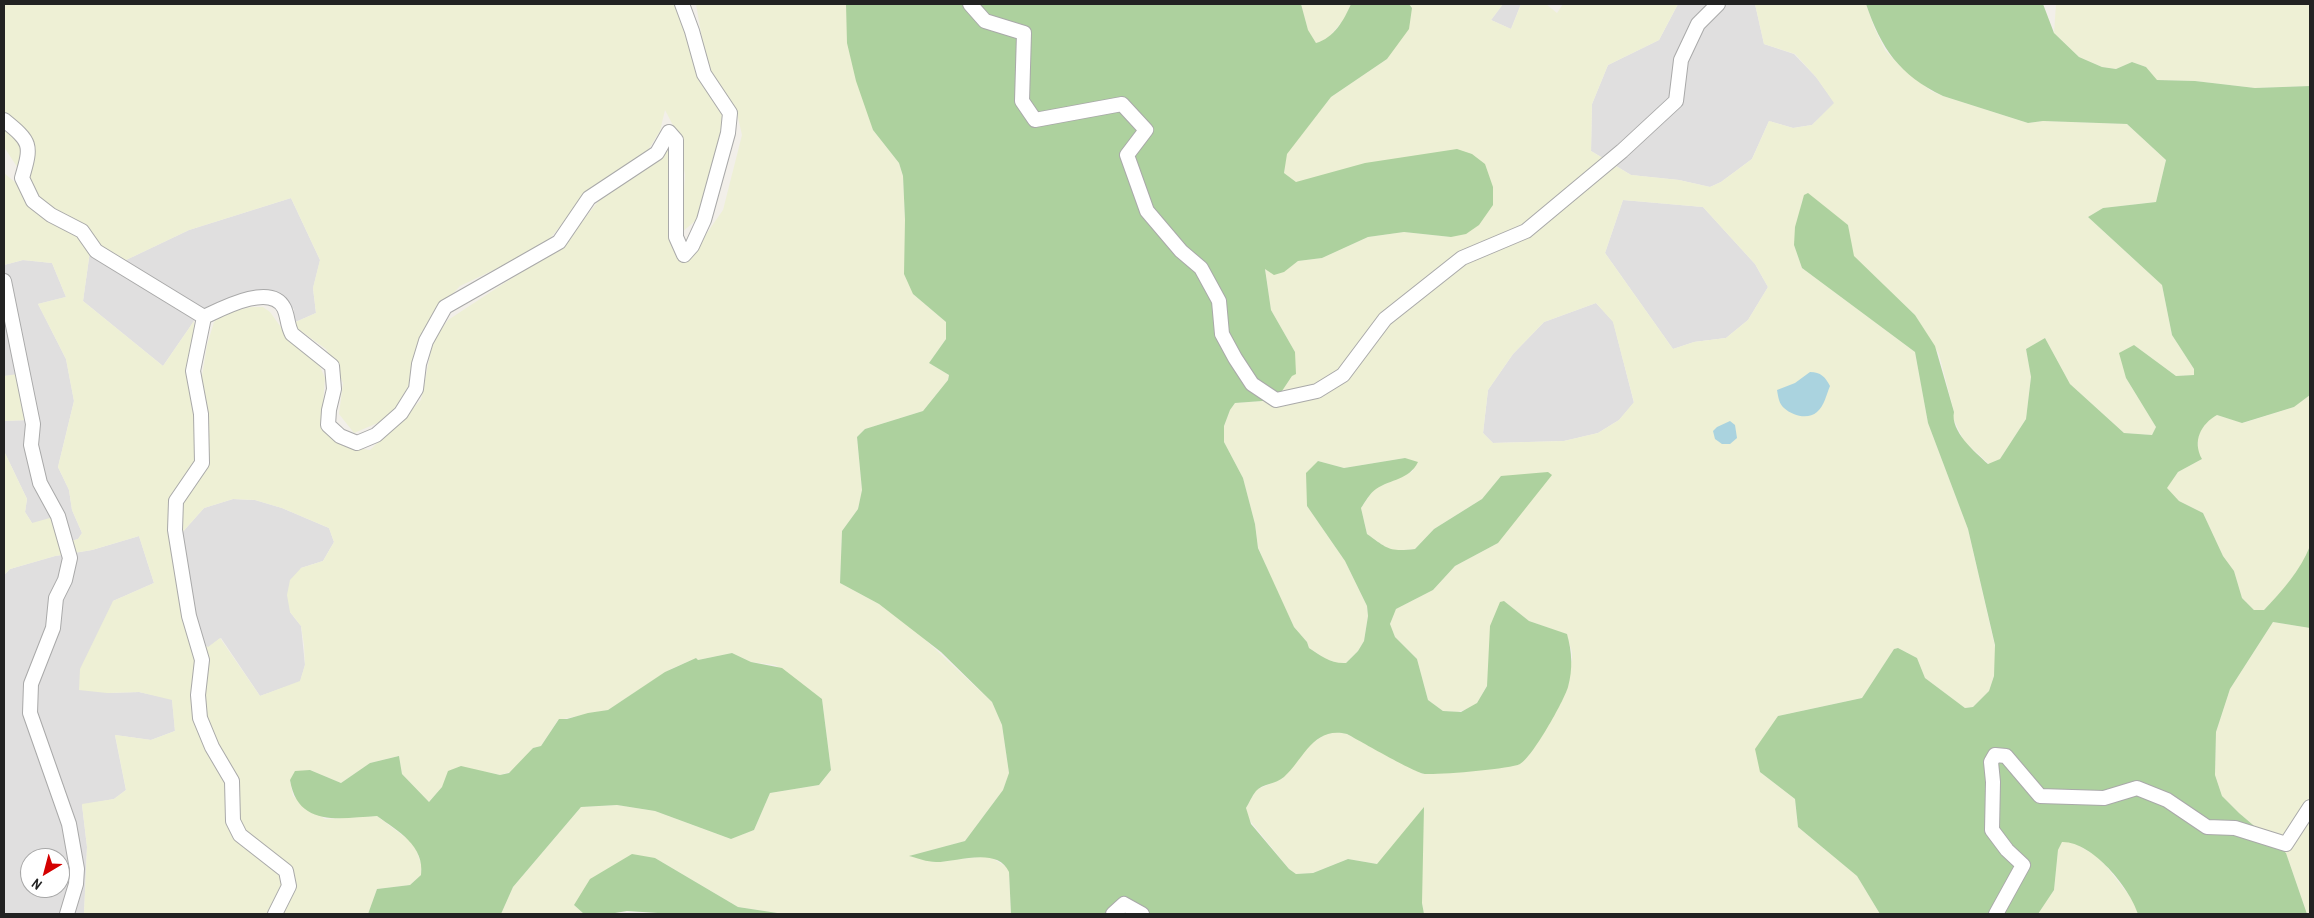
<!DOCTYPE html>
<html>
<head>
<meta charset="utf-8">
<style>
	body { margin:0 }
	#map { position:relative; width:2314px; height:918px; overflow:hidden; background:#f2efe9; font-family:"Archivo Narrow",sans-serif }
	canvas { display:block }
	.frame { position:absolute; inset:0; border:5px solid #222; pointer-events:none }
	.north { position:absolute; left:20px; top:848px; width:50px; height:50px; box-sizing:border-box; background:#fff; border:1px solid #a7a7a7; border-radius:50%; rotate:217deg; font-size:14px; font-weight:700; line-height:20px; text-align:center; color:#222 }
	.north::after { content:''; display:block; margin:auto; width:18px; height:22px; background:#d40000; clip-path:polygon(50% 0,100% 100%,50% 72%,0 100%) }
</style>
</head>
<body>
<div id="map">
<canvas width="2314" height="918"></canvas>
<div class="frame"></div>
<div class="north">N</div>
</div>
<script>
const c = document.querySelector('canvas').getContext('2d');
c.lineJoin = 'round';
function paint(path, color) {
  c.fillStyle = color;
  c.fill(path, 'evenodd');
}
function strokePath(path, color, width, dash) {
  c.strokeStyle = color;
  c.lineWidth = width;
  c.lineCap = dash ? 'butt' : 'round';
  c.setLineDash(dash || []);
  c.stroke(path);
}
paint(new Path2D(`
	M1503 4H1521L1511 29 1491 20Z
	M1678 4H1755L1764 44 1794 54 1816 77 1835 103 1812 125 1793 128 1769 121 1752 159 1721 182 1710 187 1679 180 1631 175 1591 151 1592 104 1608 65 1659 40Z
	M291 198 320 260 313 288 316 313 291 324 294 309 268 293 213 308 194 321 163 366 83 301 90 251 98 244 126 260 189 230Z
	M1623 200 1703 207 1755 264 1768 287 1748 320 1726 338 1694 342 1673 349 1605 253Z
	M23 260 52 263 66 297 38 304 66 359 74 401 58 467 69 490 72 510 82 533 78 539 68 542 32 523 25 512 27 499 4 451V421L28 420 18 375 4 376V265Z
	M1596 303 1613 321 1634 403 1619 420 1598 433 1564 441 1493 443 1483 433 1488 390 1513 354 1544 322Z
	M233 499 255 500 282 508 329 528 334 542 323 561 301 568 290 612 301 626 305 665 300 682 260 696 221 638 208 648 189 633 180 535 204 508Z
	M139 536 154 583 113 601 107 693 139 692 172 699 175 731 151 740 115 735 126 790 114 799 82 805 87 847 84 914H4V575L10 569 55 556 92 550ZM30 858H60V888H30Z`), '#e0dfdf');
paint(new Path2D(`
	M4 4H673L676 5 693 46 699 79 722 115 718 160 701 216 681 233 685 175 678 135 665 110 660 131 645 155 623 170 592 187 544 246 460 286 429 320 413 382 404 401 380 422 354 433 339 414 343 383 326 349 291 324 316 313 313 288 320 260 291 198 189 230 126 260 98 244 43 206 4 147Z
	M696 4H846L873 130 899 163 903 176 905 220 913 294 946 322V339L929 363 949 375 948 380 923 411 865 429 857 437 862 490 858 509 842 531 840 583 879 604 918 633 992 702 1002 725 1008 766 1009 774 1003 790 965 841 910 856 935 862 989 856 1008 868 1009 872 1011 914H784L738 907 655 858 574 905 584 914H501L513 887 581 807 617 805 655 811 731 839 754 830 770 793 819 785 831 770 822 699 775 665 751 662 732 653 698 660 696 658 671 669 608 710 558 720 541 746 533 748 513 771 500 775 487 772 442 787 429 802 402 774 399 756 370 763 341 783 310 770 290 780 293 796 325 819 377 816 414 844 422 866 421 875 410 885 377 889 368 914H84L87 847 82 804 114 799 126 790 115 735 151 740 175 731 172 700 139 692 107 693 79 690 80 669 113 601 154 583 139 536 92 550 55 556 10 569 4 575V451L27 499 25 512 32 523 50 518 68 542 78 539 82 533 72 510 69 490 58 467 74 401 66 359 38 304 66 297 52 263 23 260 4 265V173L70 228 90 251 83 301 163 366 194 321 193 345 198 457 173 496 188 633 208 647 220 638 260 696 300 681 305 665 304 645 301 626 290 612 287 595 290 580 301 568 323 561 334 542 329 528 282 508 255 500 233 499 204 508 180 535 177 503 204 463 202 376 207 345 214 322 223 313 252 307H263L270 312 288 337 318 362 325 378 322 418 335 441 350 447 370 450 421 400 433 340 448 320 564 244 601 198 669 150 672 151V243L677 256 688 260 723 210 742 135 736 109 707 67Z
	M1301 4H1351L1345 18 1327 40 1316 43 1308 31Z
	M1409 4H1503L1491 20 1511 29 1521 4H1546L1557 13 1563 4H1678L1659 40 1608 65 1592 104 1591 151 1631 175 1679 180 1710 187 1721 182 1752 159 1769 121 1793 128 1812 125 1834 103 1816 77 1795 54 1764 44 1755 4H1866L1874 27 1885 50 1901 67 1931 91 1943 96 2028 123 2043 121 2127 124 2166 160 2156 202 2103 208 2088 217 2162 285 2172 335 2194 369V375L2176 376 2134 345 2126 378 2156 427 2152 435 2124 433 2070 384 2045 338 2026 349 2031 377 2026 419 2000 459 1989 464 1964 441 1953 418 1954 412 1939 354 1915 315 1853 256 1848 225 1802 200 1794 245 1802 268 1915 352 1928 423 1968 529 1996 651 1994 676 1989 691 1973 707 1965 708 1925 678 1917 658 1898 648 1894 649 1862 698 1778 716 1760 772 1795 799 1798 827 1857 876 1880 914H1424L1422 903 1377 864 1348 859 1313 873 1296 874 1289 869 1247 817 1246 808 1256 790 1283 778 1309 745 1326 734 1338 732 1347 734 1423 774 1572 661V652L1566 634 1529 621 1504 601 1489 682 1477 703 1473 707 1458 712 1443 711 1428 700 1417 659 1395 637 1390 625 1393 614 1396 609 1433 590 1455 566 1498 543 1501 476 1482 499 1434 529 1415 549 1391 551 1367 534 1361 508 1374 489 1413 471 1405 458 1344 468 1318 461 1307 506 1345 561 1367 606 1368 616 1364 641 1358 651 1346 663H1337L1326 659 1309 648 1307 642 1294 627 1272 580 1258 547 1255 524 1243 478 1224 442V426L1230 410 1235 403 1276 400 1292 376 1295 352 1271 310 1265 268 1283 272 1298 261 1322 258 1368 237 1404 232 1451 237 1300 182H1295L1284 173 1286 154 1331 97 1387 59 1412 8ZM1623 200 1703 207 1755 264 1768 287 1748 320 1726 338 1694 342 1673 349 1605 253ZM1596 303 1613 322 1634 402 1619 420 1598 433 1564 441 1493 443 1483 433 1488 390 1513 354 1544 322Z
	M2056 4H2310V86L2255 88 2195 81 2156 80 2146 67 2132 62 2116 69 2102 67 2079 57 2054 33Z
	M18 374 28 420 4 421V376Z
	M2310 395V546L2305 560 2283 590 2264 610H2254L2242 598 2234 571 2223 556 2203 513 2179 501 2166 488 2178 472 2202 459 2198 452V433L2209 419 2217 415 2243 423 2294 407Z
	M2273 622 2310 628V914H2307L2286 853 2239 813 2222 796 2215 775 2216 732 2230 689Z
	M2062 842H2072L2095 855 2107 867 2135 903 2138 914H2038L2054 890 2058 850Z`), '#eef0d5');
paint(new Path2D(`
	M846 4H1301L1308 30 1316 43C1334 38 1344 20 1351 4H1409L1412 8 1409 29 1387 59 1331 97 1287 154 1284 173 1296 182 1365 163 1457 149 1472 154 1485 164 1493 187V205L1479 225 1466 234 1451 237 1404 232 1368 237 1322 258 1298 261 1284 272 1274 275 1265 269 1271 310 1295 352 1296 374 1292 376 1276 400 1235 403 1230 410 1224 426V442L1243 478 1255 524 1258 548 1294 627 1307 642 1309 648C1321 656 1331 664 1346 663L1358 651 1364 641 1368 616 1367 606 1345 561 1307 506 1306 473 1318 461 1344 468 1405 458 1418 462C1409 480 1391 479 1376 489 1370 493 1365 502 1361 508L1367 534C1388 549 1389 552 1415 549L1434 529 1482 499 1501 476 1548 472 1552 475 1498 543 1455 566 1433 590 1396 609 1390 624 1395 637 1417 659 1428 700 1443 711 1461 712 1477 703 1487 686 1490 626 1500 602 1504 601 1529 621 1567 634C1572 652 1573 669 1568 687 1564 701 1532 758 1520 764 1510 769 1438 775 1425 774 1415 773 1360 741 1347 734 1313 726 1304 759 1284 777 1276 784 1262 784 1256 791 1252 796 1249 803 1246 808L1251 824 1289 869 1296 874 1313 873 1348 859 1377 864 1424 807 1422 903 1424 914H1011L1009 872C998 846 957 862 936 862 927 862 917 858 909 856L965 841 1003 790 1009 773 1002 725 992 702 941 652 879 604 840 583 842 531 858 509 862 490 857 437 865 429 923 411 948 380 949 375 929 363 946 339V322L913 294 904 274 905 220 903 176 899 163 873 130 856 81 847 43Z
	M1866 4H2043L2054 33 2079 57 2102 67 2116 69 2132 62 2146 67 2157 80 2195 81 2255 88 2310 86V395L2294 407 2242 423 2217 415C2201 424 2192 441 2202 459L2178 472 2167 488 2179 501 2203 513 2223 556 2234 571 2242 598 2254 610H2264C2282 591 2300 571 2310 546V628L2273 622 2230 689 2216 732 2215 775 2222 796 2239 813 2286 853 2307 914H2138C2130 888 2092 841 2062 842L2058 850 2054 890 2038 914H1880L1857 876 1798 827 1795 799 1760 772 1755 749 1778 716 1862 698 1894 649 1898 648 1917 658 1925 678 1965 708 1973 707 1989 691 1994 676 1995 645 1968 529 1928 423 1915 352 1802 268 1794 245 1795 227 1804 195 1808 193 1848 225 1854 256 1915 315 1935 346 1954 412C1950 431 1975 452 1988 464L2000 459 2026 419 2031 377 2026 349 2045 338 2070 384 2124 433 2152 435 2156 427 2126 378 2119 353 2134 345 2176 376 2194 375V369L2172 335 2162 285 2088 217 2103 208 2156 202 2166 160 2127 124 2043 121 2028 123 1943 96C1899 75 1881 48 1866 4Z
	M732 653 751 662 782 668 822 699 831 770 819 785 770 793 754 830 731 839 655 811 617 805 581 807 513 887 501 914H368L377 889 410 885 421 875C425 846 398 831 377 816 340 818 298 828 290 780L295 771 310 770 341 783 370 763 399 756 402 774 429 802 442 787 448 771 461 766 500 775 509 773 533 748 541 746 559 719H567L588 713 608 710 665 672 696 658 698 660Z
	M632 854 655 858 738 907 784 914H673L627 911 609 914H584L574 905 590 879Z`), '#add19e');
paint(new Path2D(`
	M1810 372C1821 372 1825 377 1830 386 1826 395 1825 405 1817 412 1808 420 1793 416 1784 408 1779 404 1778 396 1777 390L1795 383Z
	M1730 421 1735 425 1737 438 1730 444H1722L1715 439 1713 431 1717 427Z`), '#aad3df');
const street = new Path2D(`
	M970 4 985 21 1024 33 1022 101 1035 120 1122 104 1146 130 1127 155 1147 211 1181 251 1201 268 1219 301 1222 334 1235 358 1252 384 1276 400 1317 391 1343 375 1385 319 1462 258 1526 231 1622 151 1676 101 1681 60 1698 24 1718 4
	M4 120C31 142 32 144 22 178L33 201 51 215 82 231 96 251 204 317
	M4 281 33 424 31 445 40 483 58 516 70 558 65 580 56 598 53 628 31 684 30 713 69 824 77 869 76 884 67 914
	M204 317C221 309 271 282 284 308 288 316 287 325 292 334L332 366 334 389 329 410 328 425 340 436 357 443 376 435 401 413 416 389 419 364 426 341 445 307 559 242 589 198 657 153 669 132 676 140V237L684 255 692 246 704 220 728 133 730 113 704 74 692 31 682 4
	M204 317 193 371 201 414 202 463 176 501 175 530 189 616 202 660 198 695 200 718 212 747 232 781 233 821 240 835 286 871 289 886 275 914
	M1113 914 1124 904 1142 914
	M1996 914 2023 865 2007 850 1992 830 1993 782 1991 762 1995 755 2006 756 2040 796 2104 798 2137 788 2167 800 2207 827 2235 828 2286 844 2310 807`);
strokePath(street, '#a9a9a9', 16);
strokePath(street, '#fff', 14);
</script>
</body>
</html>
